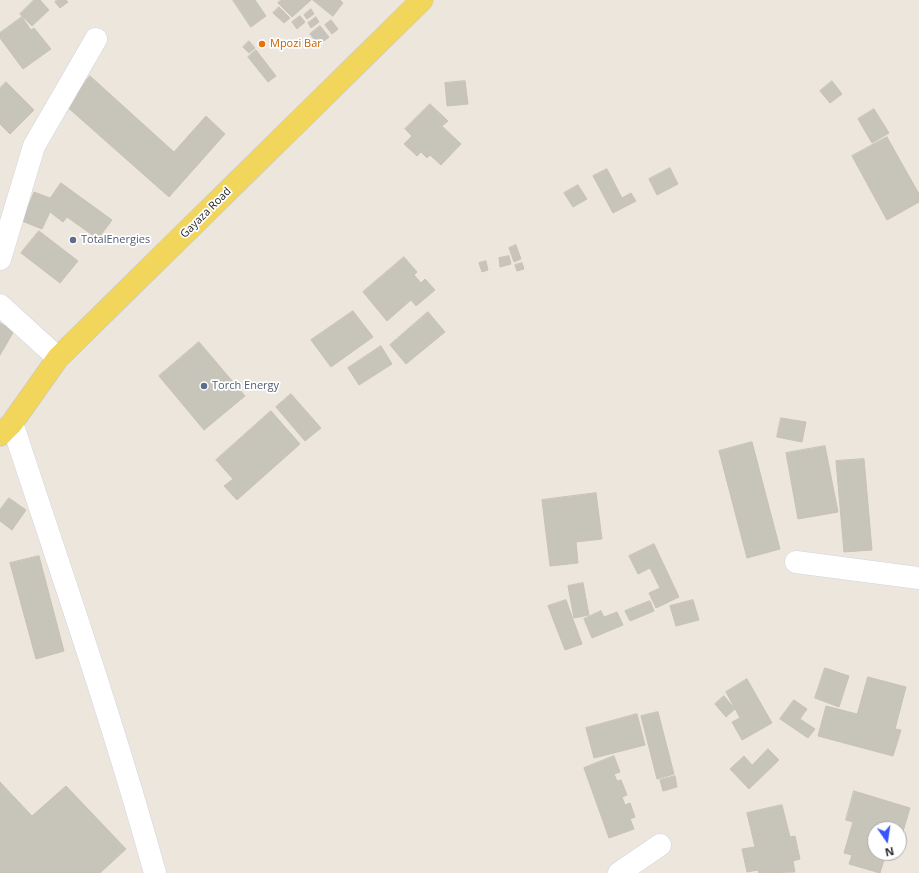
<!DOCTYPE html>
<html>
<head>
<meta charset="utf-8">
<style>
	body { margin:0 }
	#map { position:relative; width:919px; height:873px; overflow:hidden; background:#ece6dc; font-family:"Open Sans",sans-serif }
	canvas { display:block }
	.north { position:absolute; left:867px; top:821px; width:40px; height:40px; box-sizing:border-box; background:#fff; border:1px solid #aaa; border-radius:50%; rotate:167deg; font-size:11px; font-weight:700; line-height:16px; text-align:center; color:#2a2a2a }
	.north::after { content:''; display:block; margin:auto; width:14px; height:18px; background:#3a54fb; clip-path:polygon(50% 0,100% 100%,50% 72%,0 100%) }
</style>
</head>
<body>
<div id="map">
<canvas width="919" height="873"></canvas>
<div class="north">N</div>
</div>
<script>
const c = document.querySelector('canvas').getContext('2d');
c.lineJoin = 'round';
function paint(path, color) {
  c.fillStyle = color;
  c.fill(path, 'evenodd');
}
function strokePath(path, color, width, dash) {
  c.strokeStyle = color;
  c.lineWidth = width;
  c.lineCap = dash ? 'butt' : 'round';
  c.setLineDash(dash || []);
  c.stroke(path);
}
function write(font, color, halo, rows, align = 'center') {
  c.font = font + ' "Open Sans",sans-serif';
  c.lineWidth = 3.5;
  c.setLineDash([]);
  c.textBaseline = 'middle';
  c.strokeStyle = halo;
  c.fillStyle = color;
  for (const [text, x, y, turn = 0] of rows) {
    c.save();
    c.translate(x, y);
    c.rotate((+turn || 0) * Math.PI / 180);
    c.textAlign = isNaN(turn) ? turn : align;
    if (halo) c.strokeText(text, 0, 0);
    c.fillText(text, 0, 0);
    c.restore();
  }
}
const building = new Path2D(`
	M34 0H40L49 10 32 26 20 14Z
	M57 0H66L68 2 60 8 55 2Z
	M233 0H255L266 16 251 27Z
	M281 0H311L292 17 278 3Z
	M313 0H340L343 3 333 16Z
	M279 7 290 18 284 23 273 13Z
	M311 9 314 14 307 19 304 15Z
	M300 16 305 22 297 29 292 22Z
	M22 17 31 30 34 28 51 49 23 69 0 38V33Z
	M316 17 319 22 311 28 308 23Z
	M331 20 338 29 332 34 325 25Z
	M320 26 329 37 319 45 310 34Z
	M249 41 255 48 249 53 243 47Z
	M256 50 276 76 268 82 248 57Z
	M90 76 174 152 206 116 225 134 169 197 65 105Z
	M465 81 468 104 447 106 445 83Z
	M832 81 842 94 830 103 820 91Z
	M6 82 34 110 10 134 0 124V88Z
	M430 104 448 121 442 126 461 144 441 165 430 155 427 158 421 152 417 156 404 144 412 136 405 129Z
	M874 109 889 133 872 143 858 119Z
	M887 137 919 194V202L887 220 852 156Z
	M670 168 678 184 657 195 649 179Z
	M607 169 622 198 631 193 636 201 613 213 593 176Z
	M61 183 112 220 98 239 67 217 63 222 50 212 42 229 22 221 34 192 50 198Z
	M578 185 587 199 573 207 564 193Z
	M39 231 78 261 60 283 21 253Z
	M516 245 521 259 514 262 509 248Z
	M509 256 511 264 500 267 499 258Z
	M404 257 417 272 414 275 421 283 425 279 435 290 416 306 411 300 387 321 363 292Z
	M486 261 488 270 482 272 479 263Z
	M522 263 524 269 517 271 515 265Z
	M353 311 373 337 331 367 311 340Z
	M428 312 445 332 406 364 390 345Z
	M0 323 14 331 0 355Z
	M199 342 245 396 204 430 159 376Z
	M381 346 392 364 359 385 348 368Z
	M291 394 321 428 305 441 276 407Z
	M271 411 300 444 237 500 224 486 233 479 216 460Z
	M781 418 806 422 802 442 777 437Z
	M752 442 780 549 747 558 719 451Z
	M825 446 838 512 798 519 786 453Z
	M864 459 872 550 844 552 836 461Z
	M596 493 602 539 576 542 578 563 550 566 542 500Z
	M9 498 26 510 12 530 0 521V510Z
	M654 544 679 597 656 608 649 593 660 588 650 568 638 574 629 556Z
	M39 556 64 651 36 659 10 563Z
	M583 583 589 615 574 618 568 586Z
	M566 600 582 644 565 650 548 606Z
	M693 600 699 620 676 626 670 606Z
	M650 601 654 611 630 621 625 611Z
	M601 611 604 617 617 612 623 625 592 638 584 619Z
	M825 668 849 676 839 707 815 698Z
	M868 677 906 687 895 729 901 730 893 756 818 736 826 706 857 714Z
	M747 679 772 723 742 740 732 722 740 718 726 692Z
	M724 696 735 709 726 717 715 704Z
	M794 700 807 709 800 719 815 729 808 738 780 719Z
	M658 712 674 774 657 779 641 716Z
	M637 714 645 745 594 758 586 728Z
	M768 749 779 760 749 789 730 769 744 756 752 765Z
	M614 756 620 772 614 774 617 781 621 780 627 795 622 797 625 805 630 803 635 817 630 819 634 829 609 838 584 768Z
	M675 776 677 787 663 791 660 780Z
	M0 782 32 816 66 786 126 849 100 873H0Z
	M854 791 910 808 899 845V829H875V853H886L880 873 849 864 852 855 844 853 853 822 846 820Z
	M782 805 790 837 795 836 800 859 793 861 795 872 759 873 758 870 747 872 742 849 755 847 747 813Z`);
paint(building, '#c7c4ba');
strokePath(building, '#c8c2b5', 1);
const minor = new Path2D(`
	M0 259 34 146 96 39
	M0 305 58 358
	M12 423C61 572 113 721 155 873
	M796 562 919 578
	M619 873 660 845`);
const major = new Path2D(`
	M0 435 12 423 58 358 422 0`);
strokePath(minor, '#d1d4e3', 23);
strokePath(major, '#c8c8c8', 23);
strokePath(minor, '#fff', 22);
strokePath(major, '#f2d65b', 22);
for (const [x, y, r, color] of [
	[262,44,4,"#e8710a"],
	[73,240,4,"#5c6f8a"],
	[204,386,4,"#5c6f8a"]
]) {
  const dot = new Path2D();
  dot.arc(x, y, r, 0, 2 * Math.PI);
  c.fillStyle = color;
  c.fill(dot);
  strokePath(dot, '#fff', 1.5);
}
write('11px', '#c56008', '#fff', [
	["Mpozi Bar",270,44]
], 'left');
write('11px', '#2a2a2a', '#fff', [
	["Gayaza Road",206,213,-45]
]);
write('11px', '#4e5e75', '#fff', [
	["TotalEnergies",81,240],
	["Torch Energy",212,386]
], 'left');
</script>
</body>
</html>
